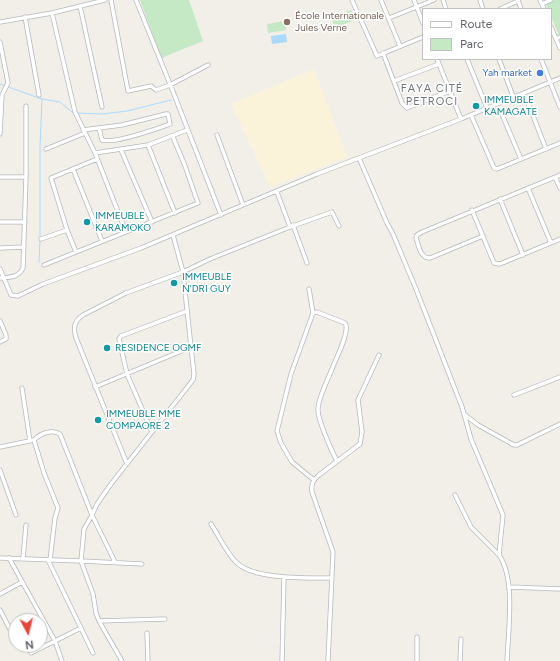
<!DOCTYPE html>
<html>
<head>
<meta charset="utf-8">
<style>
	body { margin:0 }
	#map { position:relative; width:560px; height:661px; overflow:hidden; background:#f1efe8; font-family:Figtree,sans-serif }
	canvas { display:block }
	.legend { position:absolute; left:422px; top:8px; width:130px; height:52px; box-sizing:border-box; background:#fff; border:1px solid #bfc1c3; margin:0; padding:5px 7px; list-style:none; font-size:12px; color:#5f6368 }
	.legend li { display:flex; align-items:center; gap:8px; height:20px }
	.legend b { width:20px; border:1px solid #bfc1c3 }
	.north { position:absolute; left:8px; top:613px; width:40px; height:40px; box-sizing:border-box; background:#fff; border:1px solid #bfc1c3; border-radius:50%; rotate:173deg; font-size:11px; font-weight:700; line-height:16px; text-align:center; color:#5f6368 }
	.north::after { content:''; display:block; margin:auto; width:14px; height:18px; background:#ea4335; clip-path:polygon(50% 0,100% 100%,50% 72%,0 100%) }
</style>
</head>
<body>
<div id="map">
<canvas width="560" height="661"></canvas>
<ul class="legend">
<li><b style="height:5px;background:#fff"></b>Route</li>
<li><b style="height:11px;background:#c5e8c5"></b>Parc</li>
</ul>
<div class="north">N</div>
</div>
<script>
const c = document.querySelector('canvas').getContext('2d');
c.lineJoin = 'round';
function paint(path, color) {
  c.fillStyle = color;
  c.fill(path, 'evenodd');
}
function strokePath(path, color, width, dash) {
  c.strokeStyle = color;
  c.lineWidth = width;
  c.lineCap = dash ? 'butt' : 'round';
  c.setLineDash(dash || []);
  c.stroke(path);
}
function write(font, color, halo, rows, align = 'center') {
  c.font = font + ' Figtree,sans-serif';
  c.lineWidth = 3;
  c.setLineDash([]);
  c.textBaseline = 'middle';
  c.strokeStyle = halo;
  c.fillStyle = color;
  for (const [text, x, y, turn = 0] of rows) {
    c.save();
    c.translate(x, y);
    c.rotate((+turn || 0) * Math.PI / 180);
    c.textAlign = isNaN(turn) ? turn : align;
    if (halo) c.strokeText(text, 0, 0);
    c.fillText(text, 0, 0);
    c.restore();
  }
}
paint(new Path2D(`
	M140 0H189L203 41 161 58Z
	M544 0H560V38L551 16V9H548Z
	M351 10 355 20 335 28 331 18Z
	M285 21 286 30 268 33 267 24Z`), '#c5e8c5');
paint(new Path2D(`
	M314 69 347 157 270 187 231 104Z`), '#fbf3d9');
paint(new Path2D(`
	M286 34 287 42 272 44 271 36Z`), '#aadaff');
strokePath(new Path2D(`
	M0 84 42 99 60 102 73 113
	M77 113 102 114 127 111 171 100
	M40 238V146L42 99
	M39 262 40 241`), '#aadaff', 1);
const minor = new Path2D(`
	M111 0 128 91 151 86 156 90 170 85 208 65
	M136 0 172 89 221 215
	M352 0 377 56 423 37
	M381 0 400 46
	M414 0 423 23
	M443 0 446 9
	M480 0 483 9
	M518 0 521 9
	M540 0 544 9
	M542 4 551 0
	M80 6 102 107
	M500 9 518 1
	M52 13 75 112 95 153 126 232
	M25 17 39 95
	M389 18 434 0
	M0 22 52 13 105 0
	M551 27 556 39 560 37
	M556 39 560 48
	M0 42 8 83 2 95 0 134
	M383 53 402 103 407 108 450 91
	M437 59 461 119
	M467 59 487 108
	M499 59 513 96
	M541 59 560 107
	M394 81 439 64
	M528 103 546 149
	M501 112 521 159
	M471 115 494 168 497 169 560 143
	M83 130 122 125 166 114H168L170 124C156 129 115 144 102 140L99 128
	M148 145 175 213
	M46 149 85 133
	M121 150 152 222
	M95 153 148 145 187 130
	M359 158 387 223 393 234 416 289 462 407 471 439 503 515 499 555
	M73 169 102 241
	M0 177H26
	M555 177 560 188
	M528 188 551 243
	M277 192 290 227
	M500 199 523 255
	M243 205 317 174 461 119 560 78
	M472 210 494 263 500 264 560 239
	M0 222H25
	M293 225 307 263
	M483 236 430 258C420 258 419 246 416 238L417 235 422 232 560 175
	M41 239 67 230
	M0 248 24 247
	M76 252 67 230 51 178 97 159
	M44 265 198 203 185 166 173 137
	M0 269 11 295 18 296 43 284 141 248 243 205 217 135
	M0 278C10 277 18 278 23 268L26 177V106
	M309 289 313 313 291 374 277 431 281 443 292 462 314 480
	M313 313 317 312 345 323C351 331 335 360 332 369 328 379 318 399 318 409 317 418 332 452 337 461
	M0 321 6 335V339L0 342
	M95 387 191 347
	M22 388 30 441
	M514 395 560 377
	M465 415 478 425 514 445H517L560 424
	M152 432 127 374 119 339 121 336 187 311
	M34 440 44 473 58 508 55 518 50 560
	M0 447 34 440C41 433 52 429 60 434L92 515 84 529 81 561 142 564
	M127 464 76 338C73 328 74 321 83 315L126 293 183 272 210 259 290 227 332 212 339 226
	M0 470 16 515
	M455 495 471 527 499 555C516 579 508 632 507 661
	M211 524C219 536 226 552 236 562 253 580 309 578 332 578
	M0 558 81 561 93 594 96 613 99 621 122 661
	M9 558 55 641 62 661
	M23 558 26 525
	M48 560 93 653
	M115 562 92 515 97 504 111 484 193 380 194 374 191 347 183 272 173 235
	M510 587 560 589
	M0 594 22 582
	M0 610 16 641
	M99 621 165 619
	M147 633 148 661
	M18 645V646
	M31 653 81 628
	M282 661 284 577
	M328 661 333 552 312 492C311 484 313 480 319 475L360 444 362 432 358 400 379 355
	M417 661V637
	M460 661 461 639`);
strokePath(minor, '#b5b8bc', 5);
strokePath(minor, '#fff', 3.5);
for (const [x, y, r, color] of [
	[287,22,4,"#8d6e63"],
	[540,73,4,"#3f7fe0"],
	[476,106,4,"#0f9aa8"],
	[87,222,4,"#0f9aa8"],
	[174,283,4,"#0f9aa8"],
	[107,348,4,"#0f9aa8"],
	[98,420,4,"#0f9aa8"]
]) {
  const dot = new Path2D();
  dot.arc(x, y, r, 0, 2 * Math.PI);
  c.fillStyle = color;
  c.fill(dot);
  strokePath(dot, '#fff', 1.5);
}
write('10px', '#785e54', '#fff', [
	["École Internationale",295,16],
	["Jules Verne",295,28]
], 'left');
write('10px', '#366cbe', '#fff', [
	["Yah market",532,73]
], 'right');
write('10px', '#0d838f', '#fff', [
	["IMMEUBLE",484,100],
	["KAMAGATE",484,112],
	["IMMEUBLE",95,216],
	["KARAMOKO",95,228],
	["IMMEUBLE",182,277],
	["N'DRI GUY",182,289],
	["RESIDENCE OGMF",115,348],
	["IMMEUBLE MME",106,414],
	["COMPAORE 2",106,426]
], 'left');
c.letterSpacing = '1px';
write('11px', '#70757a', '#fff', [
	["FAYA CITÉ",432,89],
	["PETROCI",432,102]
]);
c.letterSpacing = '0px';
</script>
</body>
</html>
